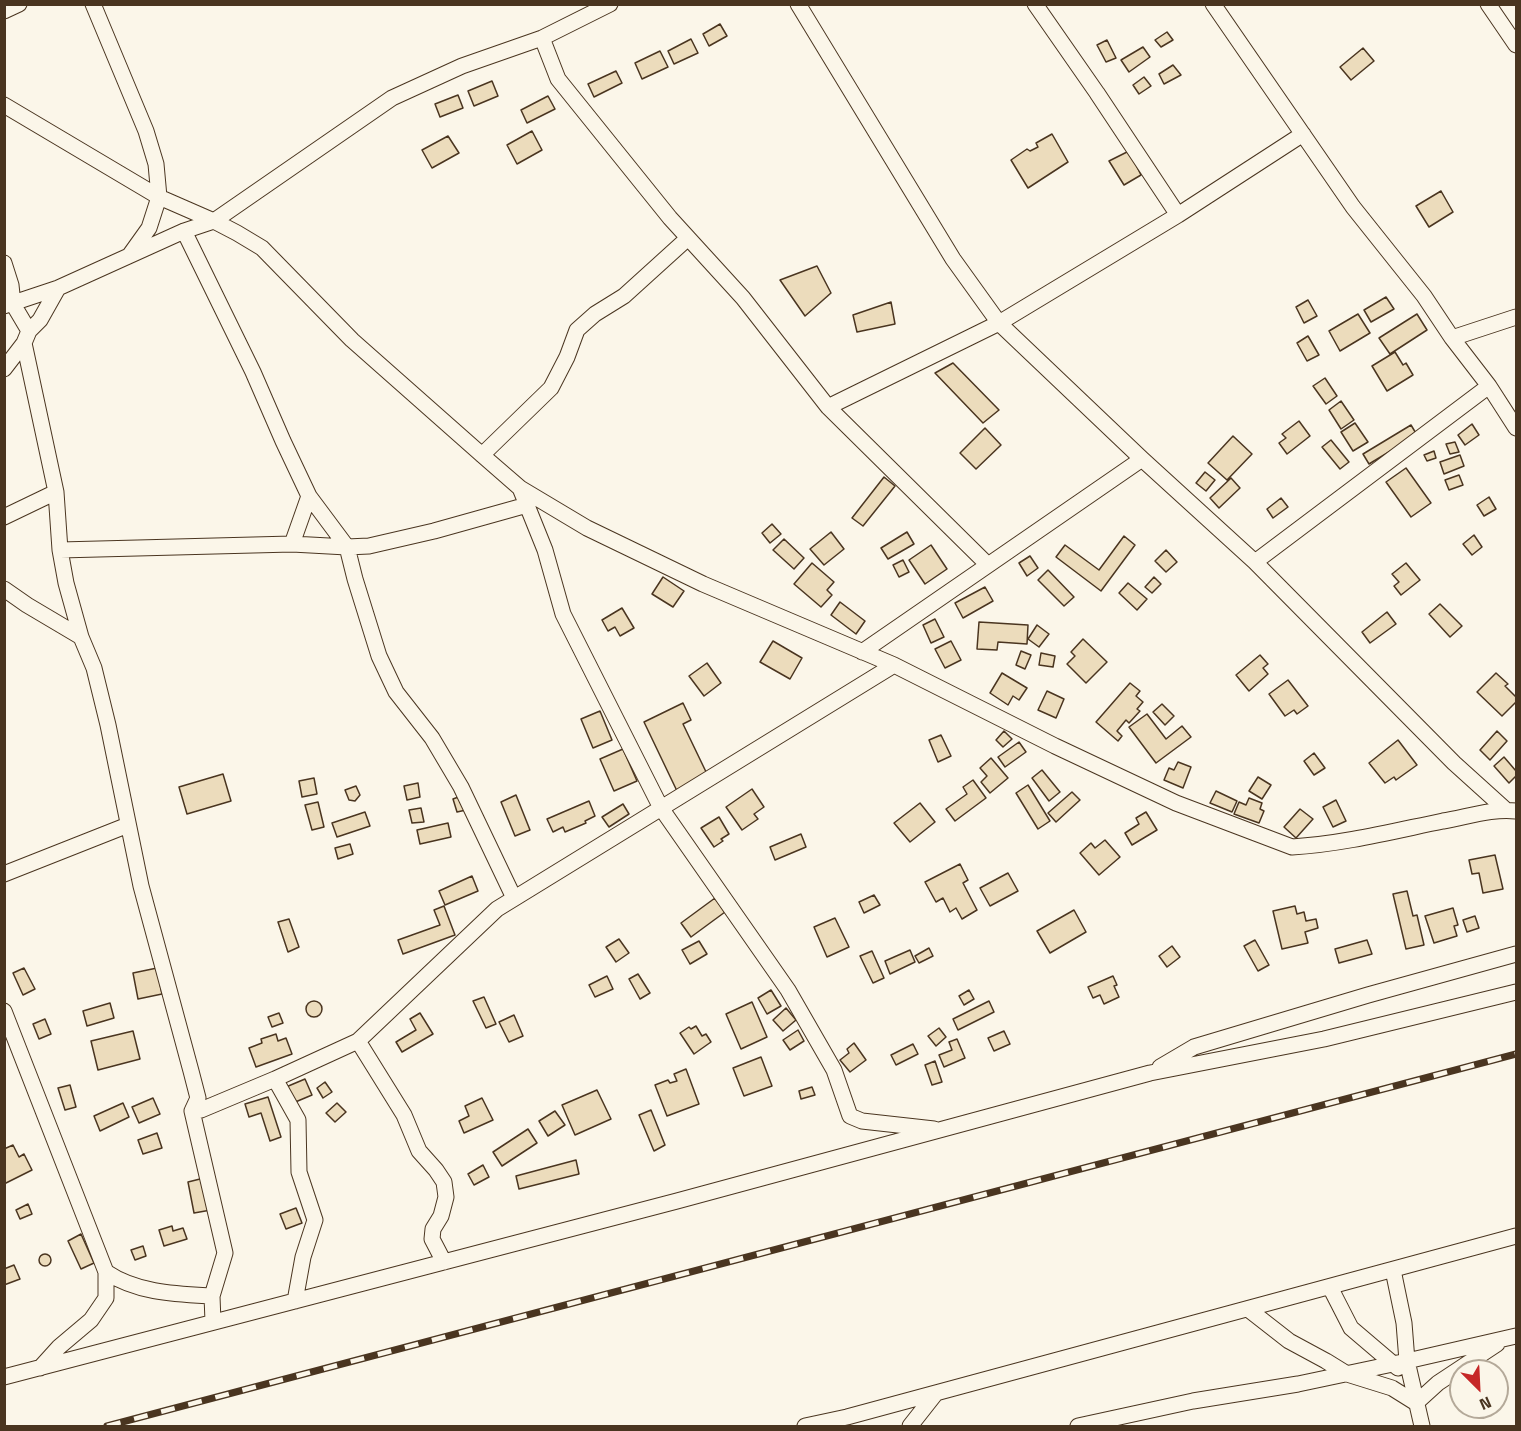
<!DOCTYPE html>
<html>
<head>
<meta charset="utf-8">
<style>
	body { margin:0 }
	#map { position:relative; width:1521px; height:1431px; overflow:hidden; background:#fbf6e9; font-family:"Titillium Web",sans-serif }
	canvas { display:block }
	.frame { position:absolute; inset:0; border:6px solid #4a3520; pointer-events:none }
	.north { position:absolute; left:1449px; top:1359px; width:60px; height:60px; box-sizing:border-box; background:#fbf6e9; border:2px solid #b4a999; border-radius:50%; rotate:156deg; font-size:16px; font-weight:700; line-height:24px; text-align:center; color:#4a3520 }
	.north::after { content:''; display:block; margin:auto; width:21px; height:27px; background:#c62828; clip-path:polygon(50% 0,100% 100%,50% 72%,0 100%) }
</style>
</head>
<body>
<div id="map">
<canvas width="1521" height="1431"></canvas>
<div class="frame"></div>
<div class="north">N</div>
</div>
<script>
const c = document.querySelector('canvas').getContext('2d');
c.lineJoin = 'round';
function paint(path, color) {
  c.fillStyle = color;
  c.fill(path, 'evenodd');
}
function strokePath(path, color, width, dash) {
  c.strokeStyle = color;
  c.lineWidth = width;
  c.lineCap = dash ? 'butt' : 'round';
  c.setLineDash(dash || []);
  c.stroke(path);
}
const building = new Path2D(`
	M720 24 727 36 709 46 703 34Z
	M1167 32 1173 40 1161 47 1155 40Z
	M691 39 698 53 674 64 668 51Z
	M1107 40 1116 58 1106 62 1097 45Z
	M1143 47 1150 57 1129 72 1121 60Z
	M1363 48 1374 61 1351 80 1340 67Z
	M660 51 668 67 642 79 635 63Z
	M1173 65 1181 75 1164 84 1159 74Z
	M616 71 622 83 594 97 588 84Z
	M1144 77 1151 86 1139 94 1133 85Z
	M492 81 498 96 474 106 468 91Z
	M458 95 463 108 440 117 435 104Z
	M548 96 555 109 527 123 521 110Z
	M532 131 542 150 517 164 507 145Z
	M1052 134 1068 162 1028 188 1011 160 1027 149 1030 151 1038 147 1036 143Z
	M448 136 459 153 432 168 422 150Z
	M1129 151 1141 175 1124 185 1109 161Z
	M1441 191 1453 212 1429 227 1416 206Z
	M817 266 831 293 805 316 780 280Z
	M1386 297 1394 309 1371 322 1364 310Z
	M1308 300 1317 316 1304 323 1296 307Z
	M891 302 895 324 857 332 853 315Z
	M1358 314 1370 333 1340 351 1329 331Z
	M1417 314 1427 330 1390 354 1379 338Z
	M1308 336 1319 355 1307 361 1297 343Z
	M1395 352 1403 365 1406 363 1413 375 1387 391 1372 366Z
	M953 363 999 410 983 423 935 373Z
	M1325 378 1337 396 1326 404 1313 386Z
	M1341 401 1354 420 1341 429 1329 410Z
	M1299 421 1310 436 1287 454 1279 443 1286 438 1282 434Z
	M1355 423 1368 442 1353 451 1341 432Z
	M1472 424 1479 435 1465 445 1458 435Z
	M1411 425 1417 435 1369 464 1363 454Z
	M985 428 1001 445 976 469 960 453Z
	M1233 436 1252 454 1227 480 1208 463Z
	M1331 440 1349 462 1340 469 1322 447Z
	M1455 442 1459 452 1450 454 1446 444Z
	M1434 451 1436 458 1427 461 1424 455Z
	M1460 455 1464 466 1444 474 1440 462Z
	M1406 468 1431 503 1411 517 1386 482Z
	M1205 472 1215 480 1206 491 1196 483Z
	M1459 475 1463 485 1449 490 1445 480Z
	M884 477 895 486 863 526 852 518Z
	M1231 478 1240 488 1219 508 1210 498Z
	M1489 497 1496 509 1484 516 1477 505Z
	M1281 498 1288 507 1273 518 1267 509Z
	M772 524 781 534 770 543 762 533Z
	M831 532 844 549 824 565 810 549Z
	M907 532 914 544 888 559 881 548Z
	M1474 535 1482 547 1472 555 1463 544Z
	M1124 536 1135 545 1101 591 1056 557 1065 545 1099 570Z
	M784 539 804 558 794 569 773 550Z
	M931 545 947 569 925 584 909 560Z
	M1166 550 1177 562 1166 572 1155 561Z
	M1030 556 1038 568 1027 576 1019 563Z
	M903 560 909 572 899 577 893 565Z
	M812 563 834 582 827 590 832 595 821 607 794 584Z
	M1406 563 1420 580 1401 595 1394 586 1399 582 1392 574Z
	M1048 570 1074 597 1064 606 1038 580Z
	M663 577 684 591 673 607 652 594Z
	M1154 577 1161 584 1152 593 1145 587Z
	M1128 583 1147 599 1137 610 1119 593Z
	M985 587 993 601 963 618 955 603Z
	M840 602 865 621 856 634 831 615Z
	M1440 604 1462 626 1450 637 1429 614Z
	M622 608 634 628 620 636 615 627 608 631 602 620Z
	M1387 612 1396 624 1370 643 1362 632Z
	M935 619 944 637 931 643 923 625Z
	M979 622 1028 625 1027 644 998 642 997 650 977 649Z
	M1037 625 1049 634 1039 647 1028 639Z
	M1083 639 1107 662 1086 683 1067 664 1075 656 1071 652Z
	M773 641 802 658 790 679 760 662Z
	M951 641 961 660 945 668 935 649Z
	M1021 651 1031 655 1025 669 1016 665Z
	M1041 653 1055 656 1053 667 1039 665Z
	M1260 655 1268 664 1263 668 1268 674 1249 691 1236 675Z
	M707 663 721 683 704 696 689 676Z
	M1002 673 1027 688 1019 700 1013 696 1008 705 990 693Z
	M1496 673 1508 684 1505 686 1516 697V702L1502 716 1477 692Z
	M1288 680 1308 706 1297 714 1294 710 1285 716 1269 694Z
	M1130 683 1140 691 1136 696 1143 702 1137 709 1140 711 1129 723 1126 720 1117 731 1122 736 1118 741 1096 722Z
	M1047 691 1064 699 1056 718 1038 710Z
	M683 703 691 720 683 724 708 776 677 791 644 722Z
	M1162 704 1174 716 1165 725 1153 712Z
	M600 711 612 740 593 748 581 719Z
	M1147 714 1166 739 1182 726 1191 737 1156 763 1129 727Z
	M1004 731 1012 739 1003 747 996 740Z
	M1497 731 1507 741 1490 760 1480 750Z
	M941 735 951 756 938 762 929 740Z
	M1398 740 1417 765 1396 780 1394 777 1385 783 1369 763Z
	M1019 742 1026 752 1005 767 998 757Z
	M623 749 637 781 614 791 600 759Z
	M1314 753 1325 768 1314 775 1304 761Z
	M1504 757 1516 771V776L1509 783 1494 766Z
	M991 758 1008 778 990 793 981 782 987 776 980 768Z
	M1178 762 1191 767 1183 788 1164 780 1169 768 1174 770Z
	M1042 770 1060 792 1049 801 1032 778Z
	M223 774 231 801 187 814 179 787Z
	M1258 777 1271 785 1262 799 1249 791Z
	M314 778 317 794 302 797 299 781Z
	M973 780 986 798 955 821 946 809 967 794 963 787Z
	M418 783 420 797 407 800 404 786Z
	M1028 785 1050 821 1038 829 1016 793Z
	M356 786 360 795 355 801 349 800 345 790Z
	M752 789 764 807 754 814 758 819 742 830 726 807Z
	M1216 791 1237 801 1232 812 1210 803Z
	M1072 792 1080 800 1056 822 1048 813Z
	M516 795 530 830 515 836 501 802Z
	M461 796 466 810 457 812 453 799Z
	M1249 798 1262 803 1260 809 1264 811 1259 823 1234 814 1239 802 1246 805Z
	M1336 800 1346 821 1333 827 1323 807Z
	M589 801 595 816 585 821 586 823 565 832 563 827 553 832 547 819Z
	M318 802 324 827 312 830 305 805Z
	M920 803 935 822 910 842 894 823Z
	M623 804 629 814 609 827 602 817Z
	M421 808 424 822 412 823 409 810Z
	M1300 809 1313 819 1296 838 1284 827Z
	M365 812 370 826 337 837 332 823Z
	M1146 812 1157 830 1132 845 1125 833 1139 824 1136 818Z
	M719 817 729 834 721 839 723 841 714 847 701 828Z
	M448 823 451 837 420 844 417 830Z
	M801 834 806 847 775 860 770 847Z
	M1105 840 1120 857 1099 875 1080 853 1091 843 1095 848Z
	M350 844 353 854 338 859 335 848Z
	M1495 855 1503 889 1483 893 1479 873 1472 874 1469 860Z
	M960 864 968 880 963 883 977 910 962 919 956 908 950 912 943 898 936 902 925 882Z
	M1008 873 1018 891 990 906 980 888Z
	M472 876 478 891 445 905 439 891Z
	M1407 891 1413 916 1417 915 1424 945 1406 949 1393 894Z
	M874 895 880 905 864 913 859 902Z
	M715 898 725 912 691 937 681 923Z
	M444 906 455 935 403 954 398 940 440 925 434 910Z
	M1295 906 1297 914 1304 912 1306 921 1316 919 1318 928 1305 932 1308 943 1282 949 1273 911Z
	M1453 908 1458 925 1454 926 1457 936 1434 943 1425 916Z
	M1074 910 1086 932 1050 953 1037 931Z
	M1475 916 1479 928 1467 932 1463 920Z
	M835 918 849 947 827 957 814 927Z
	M289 919 299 947 288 952 278 922Z
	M619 939 629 953 616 962 606 947Z
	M1255 940 1269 965 1258 971 1244 946Z
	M1367 940 1372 954 1339 963 1335 949Z
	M699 941 707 954 690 964 682 950Z
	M1172 946 1180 957 1167 967 1159 956Z
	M929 948 933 956 919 963 915 956Z
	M910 950 915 962 890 974 885 961Z
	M872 951 884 978 873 983 860 956Z
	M24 968 35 989 23 995 13 973Z
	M157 968 162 994 138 999 133 973Z
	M638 974 650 993 640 999 629 979Z
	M607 976 613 989 595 997 589 985Z
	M1113 976 1117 985 1114 986 1119 997 1104 1004 1100 995 1093 998 1088 987Z
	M771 990 781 1006 767 1014 758 998Z
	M969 990 974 999 964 1005 959 996Z
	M484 997 496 1024 486 1028 473 1001Z
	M989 1001 994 1012 958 1030 953 1019Z
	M306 1009a8 8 0 1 1 16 0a8 8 0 1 1-16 0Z
	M752 1002 767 1037 741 1049 726 1014Z
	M110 1003 114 1018 87 1026 83 1011Z
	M786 1008 796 1020 783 1031 773 1020Z
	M279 1013 283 1023 272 1027 268 1017Z
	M420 1013 433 1034 402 1052 396 1042 416 1030 410 1019Z
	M514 1015 523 1036 509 1042 499 1022Z
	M45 1019 51 1034 39 1039 33 1024Z
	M696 1026 702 1036 706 1034 711 1042 694 1054 680 1033 689 1027 691 1029Z
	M939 1028 946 1037 936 1046 928 1036Z
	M798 1030 804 1041 790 1050 783 1040Z
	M133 1031 140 1059 98 1070 91 1041Z
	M1004 1031 1010 1044 994 1051 988 1038Z
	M276 1034 278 1041 286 1038 292 1054 256 1067 249 1048 262 1043 261 1039Z
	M957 1039 965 1058 944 1067 939 1055 952 1050 949 1042Z
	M854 1043 866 1060 850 1072 840 1060 849 1053 847 1049Z
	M913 1044 918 1054 896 1065 891 1055Z
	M761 1057 772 1086 744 1096 733 1068Z
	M935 1061 942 1082 932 1085 925 1065Z
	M686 1069 699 1104 667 1116 655 1085 668 1080 670 1083 677 1081 674 1074Z
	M305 1079 312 1095 293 1103 286 1087Z
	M325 1082 332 1092 323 1098 317 1088Z
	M70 1085 76 1107 65 1110 58 1088Z
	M812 1087 815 1095 801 1099 799 1091Z
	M597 1090 611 1119 575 1135 562 1105Z
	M268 1097 281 1137 270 1141 261 1113 249 1117 245 1104Z
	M153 1098 160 1114 139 1123 132 1107Z
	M482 1098 493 1120 464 1133 459 1121 469 1116 465 1106Z
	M123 1103 129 1117 100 1131 94 1116Z
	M337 1103 346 1112 335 1122 326 1113Z
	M651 1110 665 1145 654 1151 639 1115Z
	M555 1111 565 1125 548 1136 539 1121Z
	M528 1129 537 1143 502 1166 493 1152Z
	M157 1133 162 1148 143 1154 138 1140Z
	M13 1145 19 1157 24 1154 32 1170 4 1184V1149Z
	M576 1160 579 1174 519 1189 516 1176Z
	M483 1165 489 1177 474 1185 468 1174Z
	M204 1178 211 1210 194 1213 188 1182Z
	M28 1204 32 1214 20 1219 16 1210Z
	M296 1208 302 1223 286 1229 280 1214Z
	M172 1226 173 1231 183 1228 187 1239 164 1246 159 1230Z
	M81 1234 94 1263 81 1269 68 1241Z
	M143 1246 146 1256 135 1260 131 1250Z
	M39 1260a6 6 0 1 1 12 0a6 6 0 1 1-12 0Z
	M14 1265 20 1279 4 1285V1269Z`);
paint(building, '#ecdcbc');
strokePath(building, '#4a3520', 1.5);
const minor = new Path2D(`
	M93 4 146 131 156 164 159 197 214 221 237 233 262 248 352 340 482 455 520 488 587 528 703 584 894 665 1055 746 1176 803 1292 847C1343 844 1394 831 1443 821 1467 817 1493 808 1516 811
	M798 4 953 259 999 323 1142 459 1255 562 1489 386
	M1035 4 1097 93 1178 215
	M1213 4 1353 207 1424 296 1452 338 1489 386 1516 428
	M1488 4 1516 45
	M4 11 19 4
	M542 38 558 79 670 218 743 298 828 407 988 565
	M4 105 159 197 149 228 129 256
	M184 231 253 372 283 441 309 496 347 547 355 579 379 656 396 692 432 738 461 787 514 898
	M4 263 11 285 13 304 29 331
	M58 288 40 320 29 331 24 343 56 492 60 550 66 583 81 637 94 668 108 725 141 886 191 1071 198 1098 192 1111 201 1110 275 1079 358 1041 497 909 894 665
	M4 306 58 288 184 231 214 221 392 98 462 66 542 38 610 4
	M1452 338 1516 317
	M4 369 24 343
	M828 407 999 323 1178 215 1303 134
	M482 455 551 388 567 357 577 330 595 314 624 296 688 238
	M520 488 545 550 563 614 661 808 788 990 834 1070 850 1116 862 1121 934 1129
	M4 517 56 492
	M292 544 309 496
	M60 550 292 544 347 547 369 546 434 531 527 505
	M1255 562 1454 763 1506 810
	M4 589 27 605 81 637
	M862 652 1142 459
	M4 874 128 825
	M4 1011 106 1272C137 1293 175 1294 212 1296
	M358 1041 404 1115 419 1151 436 1170 444 1182 446 1197 441 1216 433 1229 432 1239 444 1262
	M1160 1067 1194 1047 1368 995 1516 954
	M275 1079 298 1120 299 1172 315 1220 303 1257 295 1301
	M192 1111 225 1253 212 1296 213 1322
	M1393 1270 1404 1323 1407 1361 1422 1426
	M1330 1287 1351 1328 1398 1368
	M1248 1309 1289 1341 1326 1361 1347 1374 1392 1388 1416 1403 1438 1383 1497 1344
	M40 1368 59 1347 91 1320 106 1298V1272
	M4 1377 677 1201 1150 1073 1324 1039 1516 992
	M805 1426 847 1417 1516 1236
	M910 1426 936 1393
	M1078 1426 1193 1401 1298 1384 1407 1361 1516 1336`);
strokePath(minor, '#4a3520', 17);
strokePath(minor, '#fbf6e9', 15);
const rail = new Path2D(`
	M107 1426 1516 1054`);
strokePath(rail, '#4a3520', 7);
strokePath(rail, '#fbf6e9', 4.5, [14]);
</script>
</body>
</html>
